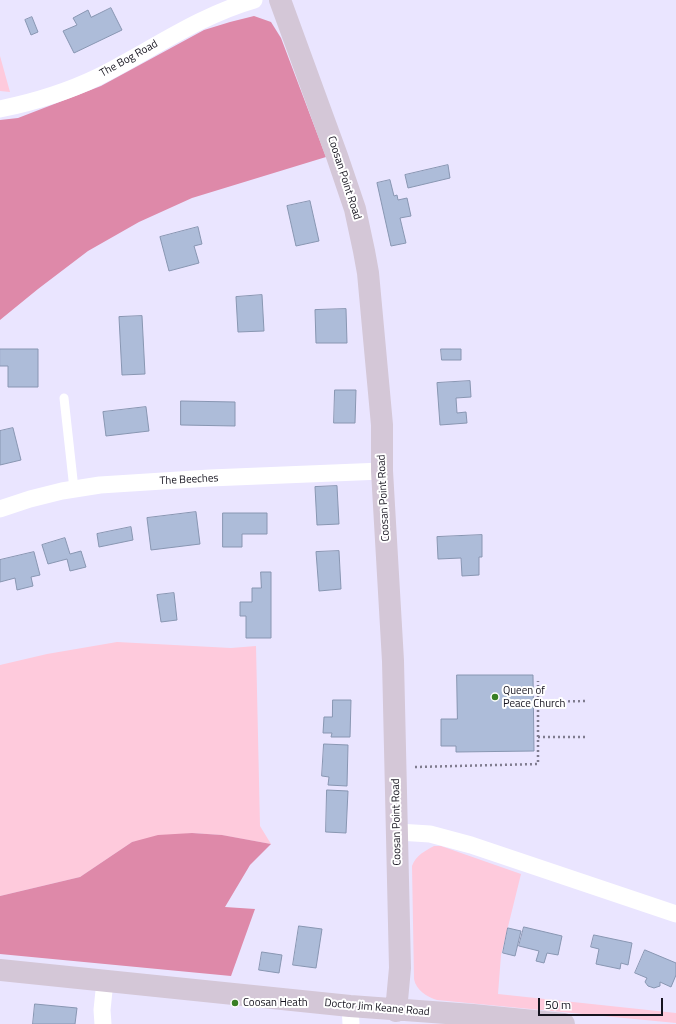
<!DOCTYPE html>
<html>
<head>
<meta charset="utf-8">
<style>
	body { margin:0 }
	#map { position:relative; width:676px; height:1024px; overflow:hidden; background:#eae5ff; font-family:"Titillium Web",sans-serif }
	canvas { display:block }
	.scale { position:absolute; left:538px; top:998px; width:125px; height:18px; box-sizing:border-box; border:2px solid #16141f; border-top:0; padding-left:5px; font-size:12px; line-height:14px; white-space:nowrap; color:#16141f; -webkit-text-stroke:3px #fff; paint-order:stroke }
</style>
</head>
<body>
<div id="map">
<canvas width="676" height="1024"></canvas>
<div class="scale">50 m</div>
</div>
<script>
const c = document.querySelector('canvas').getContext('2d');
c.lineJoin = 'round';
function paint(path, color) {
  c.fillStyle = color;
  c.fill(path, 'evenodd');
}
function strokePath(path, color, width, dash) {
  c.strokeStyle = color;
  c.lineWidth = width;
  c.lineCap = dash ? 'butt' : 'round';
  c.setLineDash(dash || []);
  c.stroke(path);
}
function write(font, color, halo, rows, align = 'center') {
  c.font = font + ' "Titillium Web",sans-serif';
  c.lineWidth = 4;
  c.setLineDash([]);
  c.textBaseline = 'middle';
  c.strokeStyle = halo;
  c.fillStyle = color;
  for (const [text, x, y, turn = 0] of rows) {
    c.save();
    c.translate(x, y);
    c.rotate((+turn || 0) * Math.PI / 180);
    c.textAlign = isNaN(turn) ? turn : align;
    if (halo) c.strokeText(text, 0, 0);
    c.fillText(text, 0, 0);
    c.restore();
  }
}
paint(new Path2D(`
	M0 56 10 92 0 91Z
	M117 642 231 648 256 646 260 826 271 844 221 835 192 833 132 842 80 877 0 896V665L47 654Z
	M434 846H441L521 874 501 955 498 994 676 1013V1023L437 1000C427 997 416 990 414 979L412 866C416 855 425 851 434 846Z`), '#fecadc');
paint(new Path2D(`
	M254 16 271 22 281 38 326 157 192 198 139 222 88 251 38 289 0 320V120L18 118 101 86 204 30 230 22Z
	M192 833 222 835 271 844 250 865 225 907 255 909 231 976 0 954V896L80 877 132 842 158 835Z`), '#de89a9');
const building = new Path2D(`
	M111 8 122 30 74 53 63 31 77 25 73 18 88 10 91 17Z
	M32 17 38 32 31 35 25 20Z
	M448 165 450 178 408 188 405 175Z
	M390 180 394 196 397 195 398 200 407 198 411 216 400 218 406 243 391 246 377 183Z
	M310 201 319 241 296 246 287 206Z
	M198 227 202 244 194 246 199 263 169 271 160 237Z
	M262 295 264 331 238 332 236 297Z
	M346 309 347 343H316L315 310Z
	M142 316 145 374 122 375 119 317Z
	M0 349H38V387H8V366H0Z
	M441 349H461V360H442Z
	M470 381 471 397 456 398 457 413 466 412 467 423 440 425 437 383Z
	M335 390H356L355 423H334Z
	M181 401 235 402V426L181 425Z
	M146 407 149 431 106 436 103 412Z
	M13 428 21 460 0 465V431Z
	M337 486 339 524 317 525 315 487Z
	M196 512 200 544 151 550 147 518Z
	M223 513H267V534H242V547H223Z
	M131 527 133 540 99 547 97 534Z
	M482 535V557H479V575L462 576 461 558 438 559 437 537Z
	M65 538 70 554 81 551 86 567 70 571 67 559 48 564 42 545Z
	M339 551 341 589 319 591 316 552Z
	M34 552 40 575 31 577 33 586 17 590 15 578 0 582V560Z
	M261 572H271V638H246V616H240V602H252V588H261Z
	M174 593 177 620 161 622 157 595Z
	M457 675H533L534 751 456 752V746H441V719H457Z
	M333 700H351L350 737H331L332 733H323L324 717H332Z
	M324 744 348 745 347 786 328 785 329 777 322 776Z
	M327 790 348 791 346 833 326 832Z
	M299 926 322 929 316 968 293 965Z
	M524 927 562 936 558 955 547 953 544 963 536 961 539 951 519 946Z
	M508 928 521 931 515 956 503 953Z
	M594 935 632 943 628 965 621 963 620 969 596 964 599 949 591 947Z
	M645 950 676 963V975L671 987 660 982V986L654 988 648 986 645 982 647 978 635 973Z
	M262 952 282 955 279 973 259 970Z
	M35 1004 77 1008 75 1024H33Z`);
paint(building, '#adbcd9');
strokePath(building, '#8896b2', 1);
strokePath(new Path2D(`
	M538 702 586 701
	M538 737H587
	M415 767 538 764V681`), '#7f7b8e', 2.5, [2, 3]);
strokePath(new Path2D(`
	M64 398 74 489`), '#fff', 9);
strokePath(new Path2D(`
	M0 109C34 102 67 92 98 77 150 51 198 16 254 0
	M0 509 30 499 62 491 100 485 210 478 382 471
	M398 832 430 834 471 845 676 914
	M350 1006 351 1024
	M103 1024 102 1010 105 981`), '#fff', 17);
strokePath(new Path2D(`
	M280 0 337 156 355 209 364 251 368 273 382 425V471L393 661 400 968 396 1011
	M0 970 350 1006 473 1015 564 1024`), '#d4c7d7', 22);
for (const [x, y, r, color] of [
	[495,697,4,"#387f24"],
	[235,1003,4,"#387f24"]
]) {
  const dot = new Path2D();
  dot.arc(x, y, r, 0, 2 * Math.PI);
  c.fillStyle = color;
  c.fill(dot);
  strokePath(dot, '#fff', 1.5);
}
write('11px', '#16141f', '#fff', [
	["The Bog Road",129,59,-29],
	["Coosan Point Road",344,178,72],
	["The Beeches",189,480,-3],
	["Coosan Point Road",384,498,-93],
	["Coosan Point Road",397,822,-91],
	["Doctor Jim Keane Road",377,1008,5]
]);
write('11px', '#16141f', '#fff', [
	["Queen of",503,691],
	["Peace Church",503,704],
	["Coosan Heath",243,1003]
], 'left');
</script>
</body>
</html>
